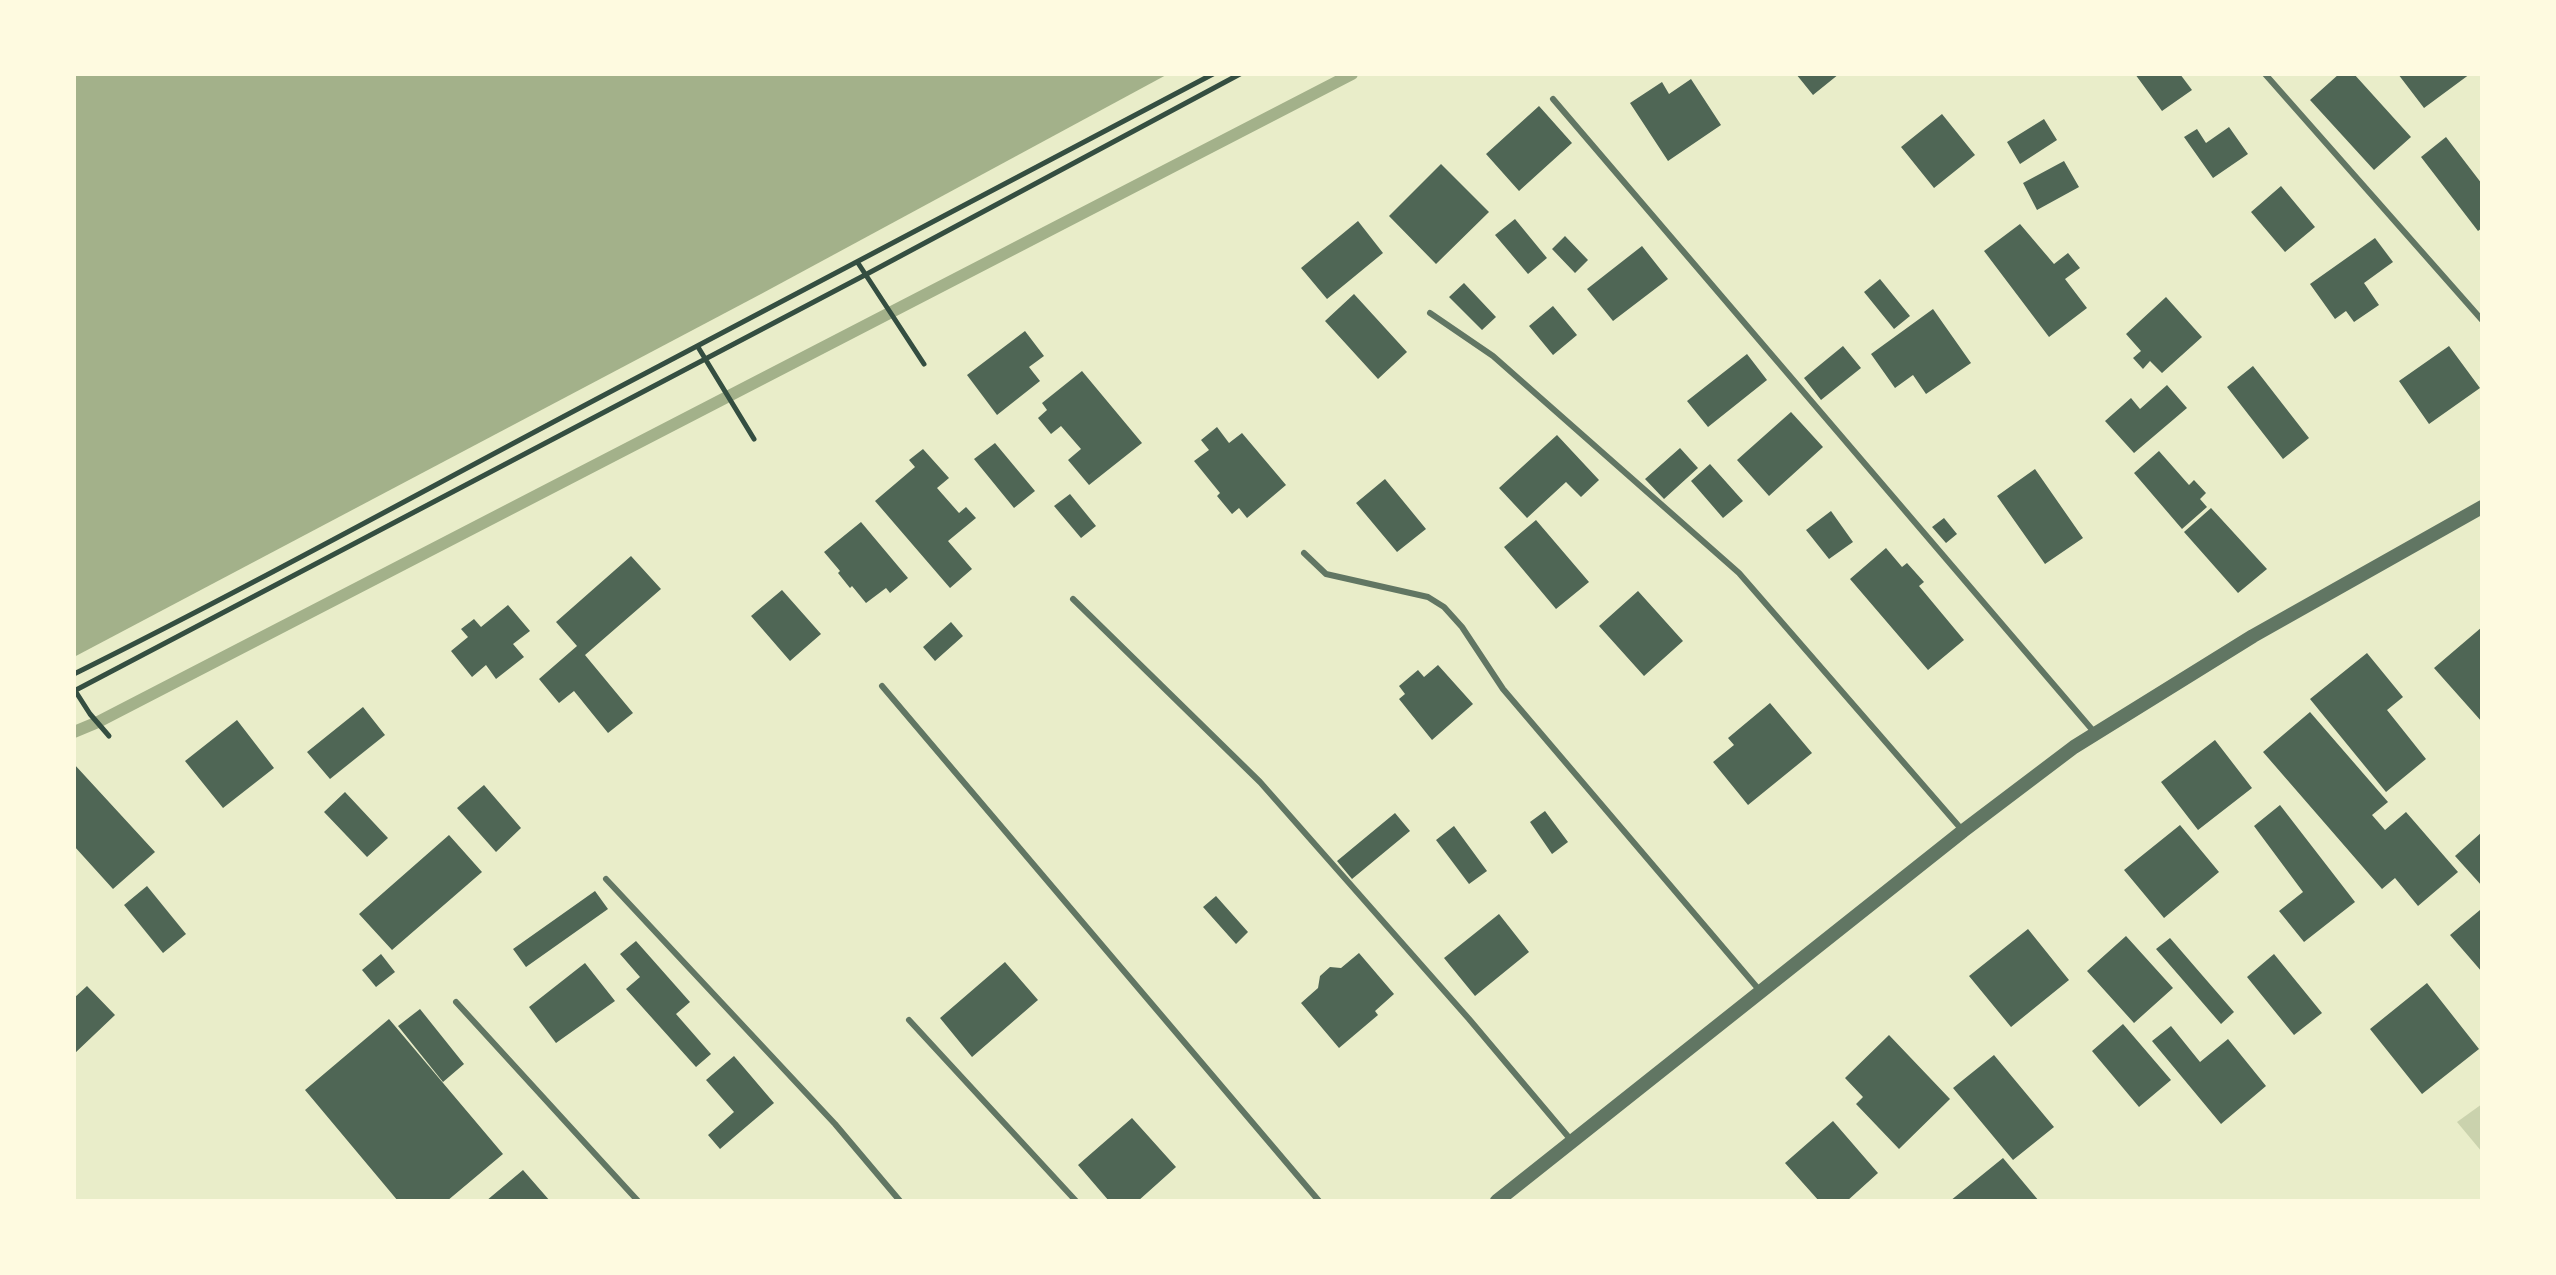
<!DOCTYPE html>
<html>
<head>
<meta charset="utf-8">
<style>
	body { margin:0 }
	#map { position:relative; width:2556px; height:1275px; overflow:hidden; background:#e9edc9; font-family:Lato,sans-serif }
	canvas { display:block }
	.frame { position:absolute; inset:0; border:76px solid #fefae0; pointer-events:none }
</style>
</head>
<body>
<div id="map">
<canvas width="2556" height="1275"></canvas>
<div class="frame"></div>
</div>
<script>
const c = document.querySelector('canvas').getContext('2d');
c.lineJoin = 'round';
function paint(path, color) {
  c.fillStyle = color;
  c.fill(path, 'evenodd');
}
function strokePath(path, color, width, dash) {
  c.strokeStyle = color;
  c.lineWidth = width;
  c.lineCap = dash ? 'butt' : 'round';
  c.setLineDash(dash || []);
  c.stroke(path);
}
paint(new Path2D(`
	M2482 1104V1152L2457 1122Z`), '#cad2ad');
paint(new Path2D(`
	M74 74H1168L761 294 74 657Z`), '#a3b18a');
strokePath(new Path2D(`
	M74 732 98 722 1352 74`), '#a3b18a', 12);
paint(new Path2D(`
	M1796 74H1839L1813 95Z
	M2135 74H2180L2192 90 2162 111Z
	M2339 74H2354L2411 137 2374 170 2310 100Z
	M2398 74H2470L2424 108Z
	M1691 79 1721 125 1668 161 1630 103 1662 82 1669 94Z
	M1539 106 1572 143 1519 191 1486 154Z
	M1942 114 1975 155 1934 188 1901 147Z
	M2044 119 2057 140 2020 164 2007 142Z
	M2229 127 2248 154 2213 178 2184 137 2197 129 2206 143Z
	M2446 137 2482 184V228L2478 231 2421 157Z
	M2064 161 2079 187 2037 210 2023 183Z
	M1441 164 1489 212 1436 264 1389 216Z
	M2281 186 2315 227 2285 252 2251 212Z
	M1515 219 1547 258 1528 274 1495 235Z
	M1358 221 1383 253 1327 299 1301 268Z
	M2020 224 2054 264 2068 253 2080 268 2065 279 2087 308 2049 337 1984 251Z
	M1565 236 1588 260 1575 273 1552 249Z
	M2375 238 2393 262 2364 283 2379 305 2354 322 2346 311 2335 319 2310 284Z
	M1642 246 1668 279 1613 321 1587 289Z
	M1880 279 1910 316 1894 329 1864 292Z
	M1464 283 1496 317 1482 330 1449 297Z
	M1354 294 1407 352 1378 379 1325 321Z
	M2166 297 2202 337 2162 373 2150 361 2143 369 2133 358 2141 351 2126 334Z
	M1553 306 1577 335 1553 355 1529 326Z
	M1933 309 1971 363 1926 394 1913 375 1895 388 1871 354Z
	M1025 331 1044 356 1029 367 1040 381 997 415 967 375Z
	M1843 346 1861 368 1821 400 1804 378Z
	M2449 346 2480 388 2429 424 2399 381Z
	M1747 354 1767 380 1708 427 1687 401Z
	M2253 366 2309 438 2283 459 2227 387Z
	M1082 371 1142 443 1089 485 1068 460 1081 449 1061 426 1051 434 1038 418 1047 410 1042 403Z
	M2167 385 2187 408 2134 453 2105 421 2131 398 2140 409Z
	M1791 412 1823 447 1769 496 1737 460Z
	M1217 427 1229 443 1242 433 1286 485 1247 518 1239 508 1232 514 1217 496 1220 493 1194 461 1209 450 1201 440Z
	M1557 435 1599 480 1581 497 1566 482 1527 518 1499 488Z
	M995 443 1035 491 1014 508 974 459Z
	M1680 448 1698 468 1664 499 1645 479Z
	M923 449 949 478 937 488 959 513 966 507 976 518 948 541 972 569 950 588 875 501 915 467 909 460Z
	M2159 451 2189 485 2194 480 2206 493 2200 499 2207 507 2182 529 2134 473Z
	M1710 464 1743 501 1723 518 1691 481Z
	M2035 469 2083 538 2045 564 1997 496Z
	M1385 479 1426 529 1397 552 1356 503Z
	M1070 494 1096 526 1081 538 1054 506Z
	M2211 508 2267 569 2238 593 2184 532Z
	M1831 511 1853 542 1829 559 1806 530Z
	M1944 518 1957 534 1946 543 1932 527Z
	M1536 520 1589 582 1556 609 1504 547Z
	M861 522 908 578 890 593 886 588 866 603 852 586 850 588 838 573 840 571 824 552Z
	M1886 548 1902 567 1907 563 1924 582 1919 586 1964 640 1928 670 1850 579Z
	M631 556 661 589 585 655 633 713 608 733 574 691 559 703 539 679 577 646 556 622Z
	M782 590 821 634 790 661 751 616Z
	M1638 591 1683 641 1644 676 1599 626Z
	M508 605 530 631 513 644 524 657 496 679 486 665 472 677 451 651 468 637 461 629 474 619 481 627Z
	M951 622 963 636 935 661 923 647Z
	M2482 627V722L2434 668Z
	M2367 653 2403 697 2387 710 2426 759 2386 792 2310 699Z
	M1438 665 1473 704 1432 740 1399 699 1405 694 1399 686 1418 670 1424 677Z
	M1770 703 1812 753 1748 805 1713 762 1734 745 1728 738Z
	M363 707 385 735 330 779 307 752Z
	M2310 712 2388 802 2372 815 2385 830 2406 812 2458 872 2418 906 2395 878 2382 889 2263 752Z
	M237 720 274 768 223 808 185 761Z
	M2215 740 2252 788 2198 830 2161 782Z
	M74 764 155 852 113 889 74 846Z
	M484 785 521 828 496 852 457 808Z
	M345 792 388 838 367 857 324 812Z
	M2280 805 2355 902 2304 942 2279 911 2303 892 2254 826Z
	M1545 811 1568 842 1552 854 1530 822Z
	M1395 813 1410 831 1352 879 1337 861Z
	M2180 825 2219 872 2164 918 2124 870Z
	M1454 826 1487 871 1469 884 1436 840Z
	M2482 832V886L2455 856Z
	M449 835 482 872 392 950 359 914Z
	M147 886 186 934 163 953 124 905Z
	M595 891 608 909 526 967 513 949Z
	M1216 896 1248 932 1236 944 1203 907Z
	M2480 910 2482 912V972L2450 935Z
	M1499 914 1529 952 1475 996 1444 958Z
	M2028 929 2069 980 2011 1027 1969 976Z
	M2126 936 2173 988 2134 1023 2087 971Z
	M2170 938 2234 1012 2221 1024 2156 949Z
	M636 941 690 1002 676 1014 711 1054 696 1067 626 989 640 977 620 954Z
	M1359 953 1394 994 1375 1011 1378 1015 1339 1048 1301 1003 1318 988 1320 976 1330 967 1341 968Z
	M381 954 395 972 376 987 362 970Z
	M2274 954 2322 1013 2294 1035 2247 977Z
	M1005 962 1038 1000 972 1057 940 1018Z
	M585 963 615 1001 556 1043 529 1007Z
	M2427 983 2479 1049 2422 1094 2370 1029Z
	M87 986 115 1015 74 1054V998Z
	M420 1009 464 1064 443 1082 398 1026Z
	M389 1019 503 1154 447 1201H398L305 1090Z
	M2123 1024 2171 1080 2139 1107 2092 1051Z
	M2171 1026 2200 1062 2228 1039 2266 1086 2221 1124 2152 1041Z
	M1889 1035 1950 1099 1899 1149 1856 1104 1863 1097 1845 1078Z
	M1994 1055 2054 1127 2013 1160 1953 1088Z
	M734 1056 774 1103 720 1149 708 1135 734 1112 706 1080Z
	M1132 1118 1176 1167 1138 1201H1109L1078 1165Z
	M1833 1121 1878 1173 1847 1201H1819L1785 1163Z
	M2003 1158 2039 1201H1950Z
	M523 1170 550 1201H486Z`), '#4f6655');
strokePath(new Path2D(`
	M858 263 924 364
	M698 347 754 439
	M74 674C267 578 455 473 646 373 835 273 1025 175 1213 74
	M74 689 90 714 109 736
	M74 691 865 275 1240 74`), '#344e41', 5);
strokePath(new Path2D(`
	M2265 74 2482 320
	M1553 99 2095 733
	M1430 313 1493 356 1739 573 1963 831
	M1304 553 1326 574 1428 597 1444 607 1462 627 1503 689 1761 992
	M1073 599 1260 782 1469 1019 1571 1140
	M882 686 1319 1201
	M606 879 835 1124 900 1201
	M456 1002 638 1201
	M909 1020 1076 1201`), '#617663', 6);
strokePath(new Path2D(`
	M1497 1201 1963 831 2074 747 2253 636 2482 507`), '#617663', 14);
</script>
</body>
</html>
